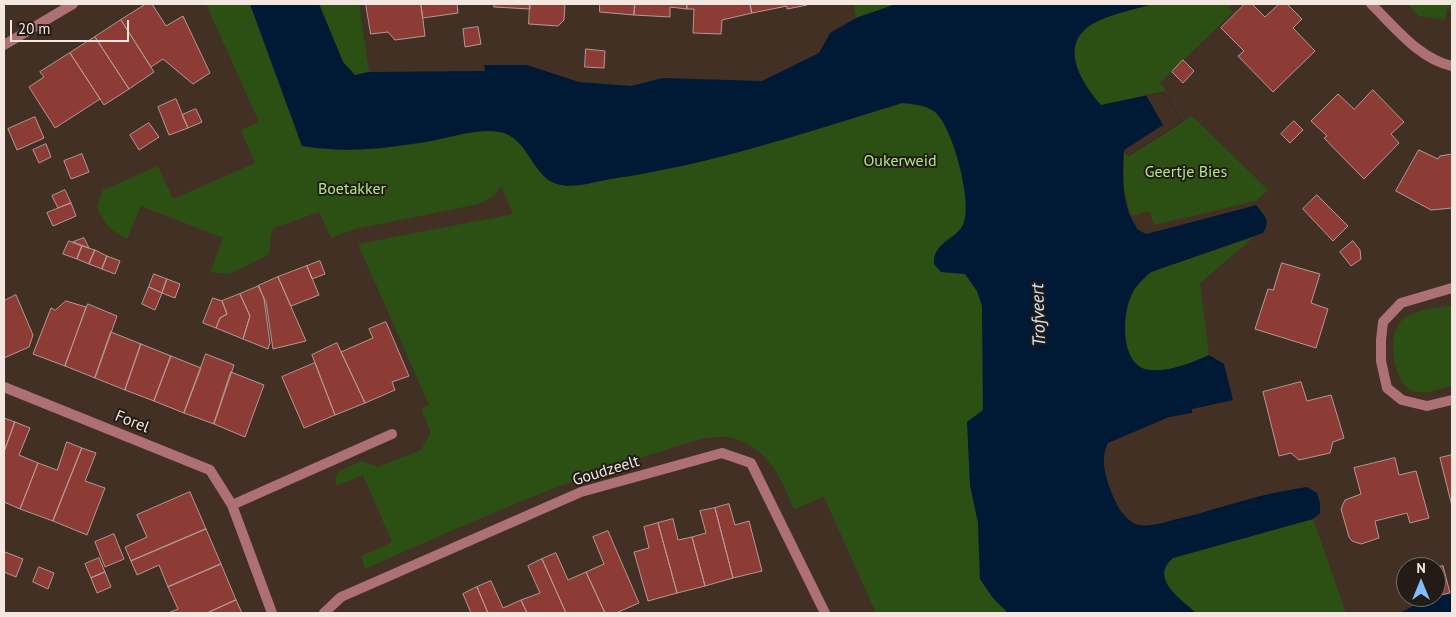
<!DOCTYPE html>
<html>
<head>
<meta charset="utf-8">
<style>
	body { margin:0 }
	#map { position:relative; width:1456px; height:617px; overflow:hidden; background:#433024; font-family:"PT Sans",sans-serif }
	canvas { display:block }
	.frame { position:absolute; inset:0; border:5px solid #f3e7df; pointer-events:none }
	.north { position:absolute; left:1396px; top:557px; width:50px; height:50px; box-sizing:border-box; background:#231b15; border:1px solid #766d66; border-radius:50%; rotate:0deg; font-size:14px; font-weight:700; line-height:20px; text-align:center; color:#f3e7df }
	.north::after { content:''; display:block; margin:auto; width:18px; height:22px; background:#81bdfa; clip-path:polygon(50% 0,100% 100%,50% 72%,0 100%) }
	.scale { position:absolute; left:10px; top:20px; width:119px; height:22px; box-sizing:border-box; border:2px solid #f3e7df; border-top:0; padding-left:6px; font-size:15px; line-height:18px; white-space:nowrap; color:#f3e7df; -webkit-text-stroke:4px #231b15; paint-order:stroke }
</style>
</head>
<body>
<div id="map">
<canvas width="1456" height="617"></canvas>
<div class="frame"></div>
<div class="north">N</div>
<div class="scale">20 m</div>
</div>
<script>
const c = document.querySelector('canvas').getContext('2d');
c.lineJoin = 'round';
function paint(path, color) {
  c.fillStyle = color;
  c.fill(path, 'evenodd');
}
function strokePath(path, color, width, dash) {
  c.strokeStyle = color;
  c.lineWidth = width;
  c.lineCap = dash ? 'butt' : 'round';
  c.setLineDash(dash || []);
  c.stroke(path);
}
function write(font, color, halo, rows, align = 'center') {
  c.font = font + ' "PT Sans",sans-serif';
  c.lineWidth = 4;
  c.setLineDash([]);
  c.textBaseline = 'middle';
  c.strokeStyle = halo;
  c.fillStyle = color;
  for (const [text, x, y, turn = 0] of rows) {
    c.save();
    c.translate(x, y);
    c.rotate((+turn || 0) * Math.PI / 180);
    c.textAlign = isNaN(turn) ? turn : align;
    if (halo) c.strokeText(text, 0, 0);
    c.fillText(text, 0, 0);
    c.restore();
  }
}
paint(new Path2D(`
	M206 4H250L302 146C348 153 380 149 426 142 450 138 476 128 501 132 529 138 532 177 557 184 573 189 594 182 610 179 710 165 805 133 902 103 913 104 926 105 935 112 952 126 974 204 964 224 960 232 951 237 944 241L941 272 965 274 977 291 982 306 983 410 970 485 978 523 980 579 993 598 1008 613H876L824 497 794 509C781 478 768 447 732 438 709 433 683 445 662 451 559 482 462 526 365 569L361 556 392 542 363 475 337 486 335 478 339 471 362 461 378 467 421 450 431 432 421 409 429 405 358 244 513 214 501 186 494 196 479 204 355 229 331 238 319 212 274 228C268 237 272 245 268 255L229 274 210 272 223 238 141 206 127 239C111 231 103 224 97 206L103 190 110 187 158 166 173 199 255 163 241 130 259 122Z
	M319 4H359L369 72 355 75 343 62Z
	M853 4H896L856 18Z
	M1153 4H1232L1228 8 1233 12 1160 83 1166 91 1101 105C1079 80 1056 41 1098 21 1115 13 1135 9 1153 4Z
	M1407 4H1452V10L1447 8 1445 20 1419 16Z
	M1192 116 1268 190 1256 201 1154 225 1149 211 1131 216 1124 189V150L1129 156Z
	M1254 237 1200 283 1209 355C1191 363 1170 372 1149 370 1120 366 1122 315 1131 296 1136 285 1143 279 1151 272Z
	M1452 305V385C1441 389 1423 396 1411 390 1393 382 1387 335 1401 321 1413 309 1437 308 1452 305Z
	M1313 519 1346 613H1196C1183 600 1147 579 1173 558Z`), '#2c4f14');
paint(new Path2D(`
	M250 4H319L343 62 355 75 369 72 485 71 484 65H527L579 82 631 86 663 78 762 81 819 53 830 33 856 18 896 4H1153C1135 9 1115 13 1098 21 1056 41 1079 80 1101 105L1163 92 1182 122 1128 156 1124 151C1122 177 1121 220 1146 234L1256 205C1265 215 1271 220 1263 233L1151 272C1143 279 1136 285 1131 296 1122 315 1120 366 1149 370 1170 372 1191 363 1209 355L1224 364 1233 400 1192 409V413L1169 417 1108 443C1100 459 1105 474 1111 491 1115 503 1125 522 1139 525 1152 527 1165 522 1177 519 1208 512 1238 501 1269 494 1282 491 1295 489 1307 487L1317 493 1320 503V513L1313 519 1173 558C1148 579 1183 600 1196 613H1008L993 598 980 579 978 523 970 485 967 422 983 410 982 306 977 291 965 274 941 272 934 264C933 240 958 241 964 222 972 201 953 127 935 112 926 105 913 104 902 103 805 133 710 165 610 179 594 182 573 189 557 184 532 177 529 138 500 132 476 128 450 138 426 142 380 149 348 153 302 146Z
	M1452 592V612L1400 613 1421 602Z`), '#001935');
paint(new Path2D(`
	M1163 92 1182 122 1128 156 1124 150 1163 125 1146 95Z
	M1256 202 1269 217 1268 220 1256 205 1146 234 1137 229 1131 216 1134 215 1139 227 1147 231Z`), '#433024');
const building = new Path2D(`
	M146 4H152L166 26 183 16 210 73 193 84 163 59 151 67 121 20Z
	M366 4H421L425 36 395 40 388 32 371 34Z
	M421 4H457L458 13 423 18Z
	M495 4H530V9L494 7Z
	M530 4H565L564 20 558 26 529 24Z
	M600 4H635L634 15 600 12Z
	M635 4H687V9L670 7V17L634 15Z
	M687 4H750L752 13 722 20 721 34 693 33 694 9H687Z
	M750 4H806L807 5 787 9V6L752 13Z
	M1245 4H1252L1265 17 1279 4H1287L1302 19 1293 28 1315 51 1273 92 1238 56 1244 51 1221 28Z
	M121 20 154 72 129 89 95 37Z
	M478 27 481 44 465 47 463 29Z
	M95 37 129 89 104 105 70 53Z
	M586 49 605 51 604 68 585 67Z
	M70 53 100 99 55 128 29 87 44 77 40 72Z
	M1183 60 1194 71 1183 83 1172 72Z
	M1373 90 1404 122 1391 134 1399 143 1364 179 1324 138 1327 136 1311 121 1338 94 1354 109Z
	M176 99 188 128 169 135 158 107Z
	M196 109 202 122 188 128 182 115Z
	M35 117 44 138 17 150 8 129Z
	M1294 121 1303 130 1290 143 1281 134Z
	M149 123 159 137 139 150 130 135Z
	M46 144 51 157 39 163 33 150Z
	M1419 150 1438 159 1440 156 1452 154V208L1431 210 1396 191Z
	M82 154 89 172 71 179 64 161Z
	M65 190 71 203 58 208 52 196Z
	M1317 195 1348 226 1333 241 1303 209Z
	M71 203 76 216 53 226 47 213Z
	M84 238 89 248 73 242Z
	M69 241 82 246 77 259 63 254Z
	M1353 241 1360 250 1361 259 1351 266 1340 252Z
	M82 246 95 250 89 264 77 259Z
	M95 250 107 256 102 269 89 264Z
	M107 256 120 261 115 274 102 269Z
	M320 261 325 274 312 279 307 266Z
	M1282 263 1320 274 1311 303 1328 309 1316 348 1255 329 1268 289 1273 290Z
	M307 266 319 295 291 306 278 277Z
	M154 274 167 279 162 293 149 287Z
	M278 277 306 341 273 349 266 302 258 286Z
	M167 279 180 284 175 298 162 293Z
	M259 286 264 299 270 343 268 349 243 339 250 316 240 294Z
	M149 287 162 293 155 310 142 304Z
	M240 294 250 316 243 339 216 328 220 318 227 314 222 301Z
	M16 295 33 335 29 347 4 358V301Z
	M213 298 222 301 227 314 220 318 216 328 203 323Z
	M66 301 86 307 65 366 33 354 51 308 55 310Z
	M88 304 117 316 95 378 65 366Z
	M386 322 409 376 392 382 395 390 365 403 341 352 373 338 369 329Z
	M111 332 141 344 125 390 95 378Z
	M337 343 365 403 335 415 312 355Z
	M141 344 171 356 154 401 125 390Z
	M206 354 234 365 214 424 184 413Z
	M171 356 201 368 184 413 154 401Z
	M315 363 335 415 304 428 282 377Z
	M231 372 264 385 245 437 214 424Z
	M1301 382 1307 401 1331 395 1344 438 1333 442 1330 453 1299 460 1291 453 1279 456 1263 392Z
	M4 418 15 422 4 452Z
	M15 422 30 428 19 455 38 463 20 509 4 502V452Z
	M67 442 82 448 53 521 20 509 38 463 57 470Z
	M82 448 96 453 85 481 105 488 87 535 53 521Z
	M1452 455V506L1440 458Z
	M1395 458 1399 475 1416 471 1429 518 1410 523 1407 513 1375 521 1379 538 1361 544 1352 541 1349 537 1341 509 1345 500 1361 494 1354 468Z
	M190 492 206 529 131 561 125 547 147 537 137 515Z
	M729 504 735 525 749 521 762 571 733 578 715 508Z
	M715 508 733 578 705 586 692 537 706 533 700 511Z
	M673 519 678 540 692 537 705 586 677 593 658 523Z
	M658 523 677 593 648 601 634 552 649 548 644 527Z
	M206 529 221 564 168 587 159 565 137 575 131 561Z
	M608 531 639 603 616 613H605L586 572 604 564 593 537Z
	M114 534 124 559 105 567 95 542Z
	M5 552 23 559 16 577 4 572Z
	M556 553 568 580 586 572 605 613H566L542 559Z
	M99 558 105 572 91 578 85 564Z
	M542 559 566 613H527L521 600 540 593 528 566Z
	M221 564 236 600 207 613H168L178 609 168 587Z
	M1443 566 1450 593 1436 596V568Z
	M39 567 54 573 48 589 33 582Z
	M105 572 111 587 97 593 91 578Z
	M491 581 503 608 521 600 527 613H488L477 587Z
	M477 587 488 613H471L463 594Z
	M236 600 242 613H207Z`);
paint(building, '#8c3c35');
strokePath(building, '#b59895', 1);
strokePath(new Path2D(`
	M1371 4C1395 27 1419 59 1452 66
	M4 45 73 4
	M1452 288 1401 303 1383 322 1381 340V361L1387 388 1402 400 1427 406 1452 400
	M4 387 210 470 232 505 272 613
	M232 505 392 434
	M324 613 341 597 581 492 722 453 751 463 825 613`), '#ad7175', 10);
write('16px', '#acea89', '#231b15', [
	["Oukerweid",900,161],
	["Geertje Bies",1186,172],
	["Boetakker",352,189]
]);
write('16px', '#f3e7df', '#231b15', [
	["Forel",132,422,22],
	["Goudzeelt",606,471,-17]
]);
write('italic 18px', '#d2e2f3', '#231b15', [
	["Trofveert",1039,315,-92]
]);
</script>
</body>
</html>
